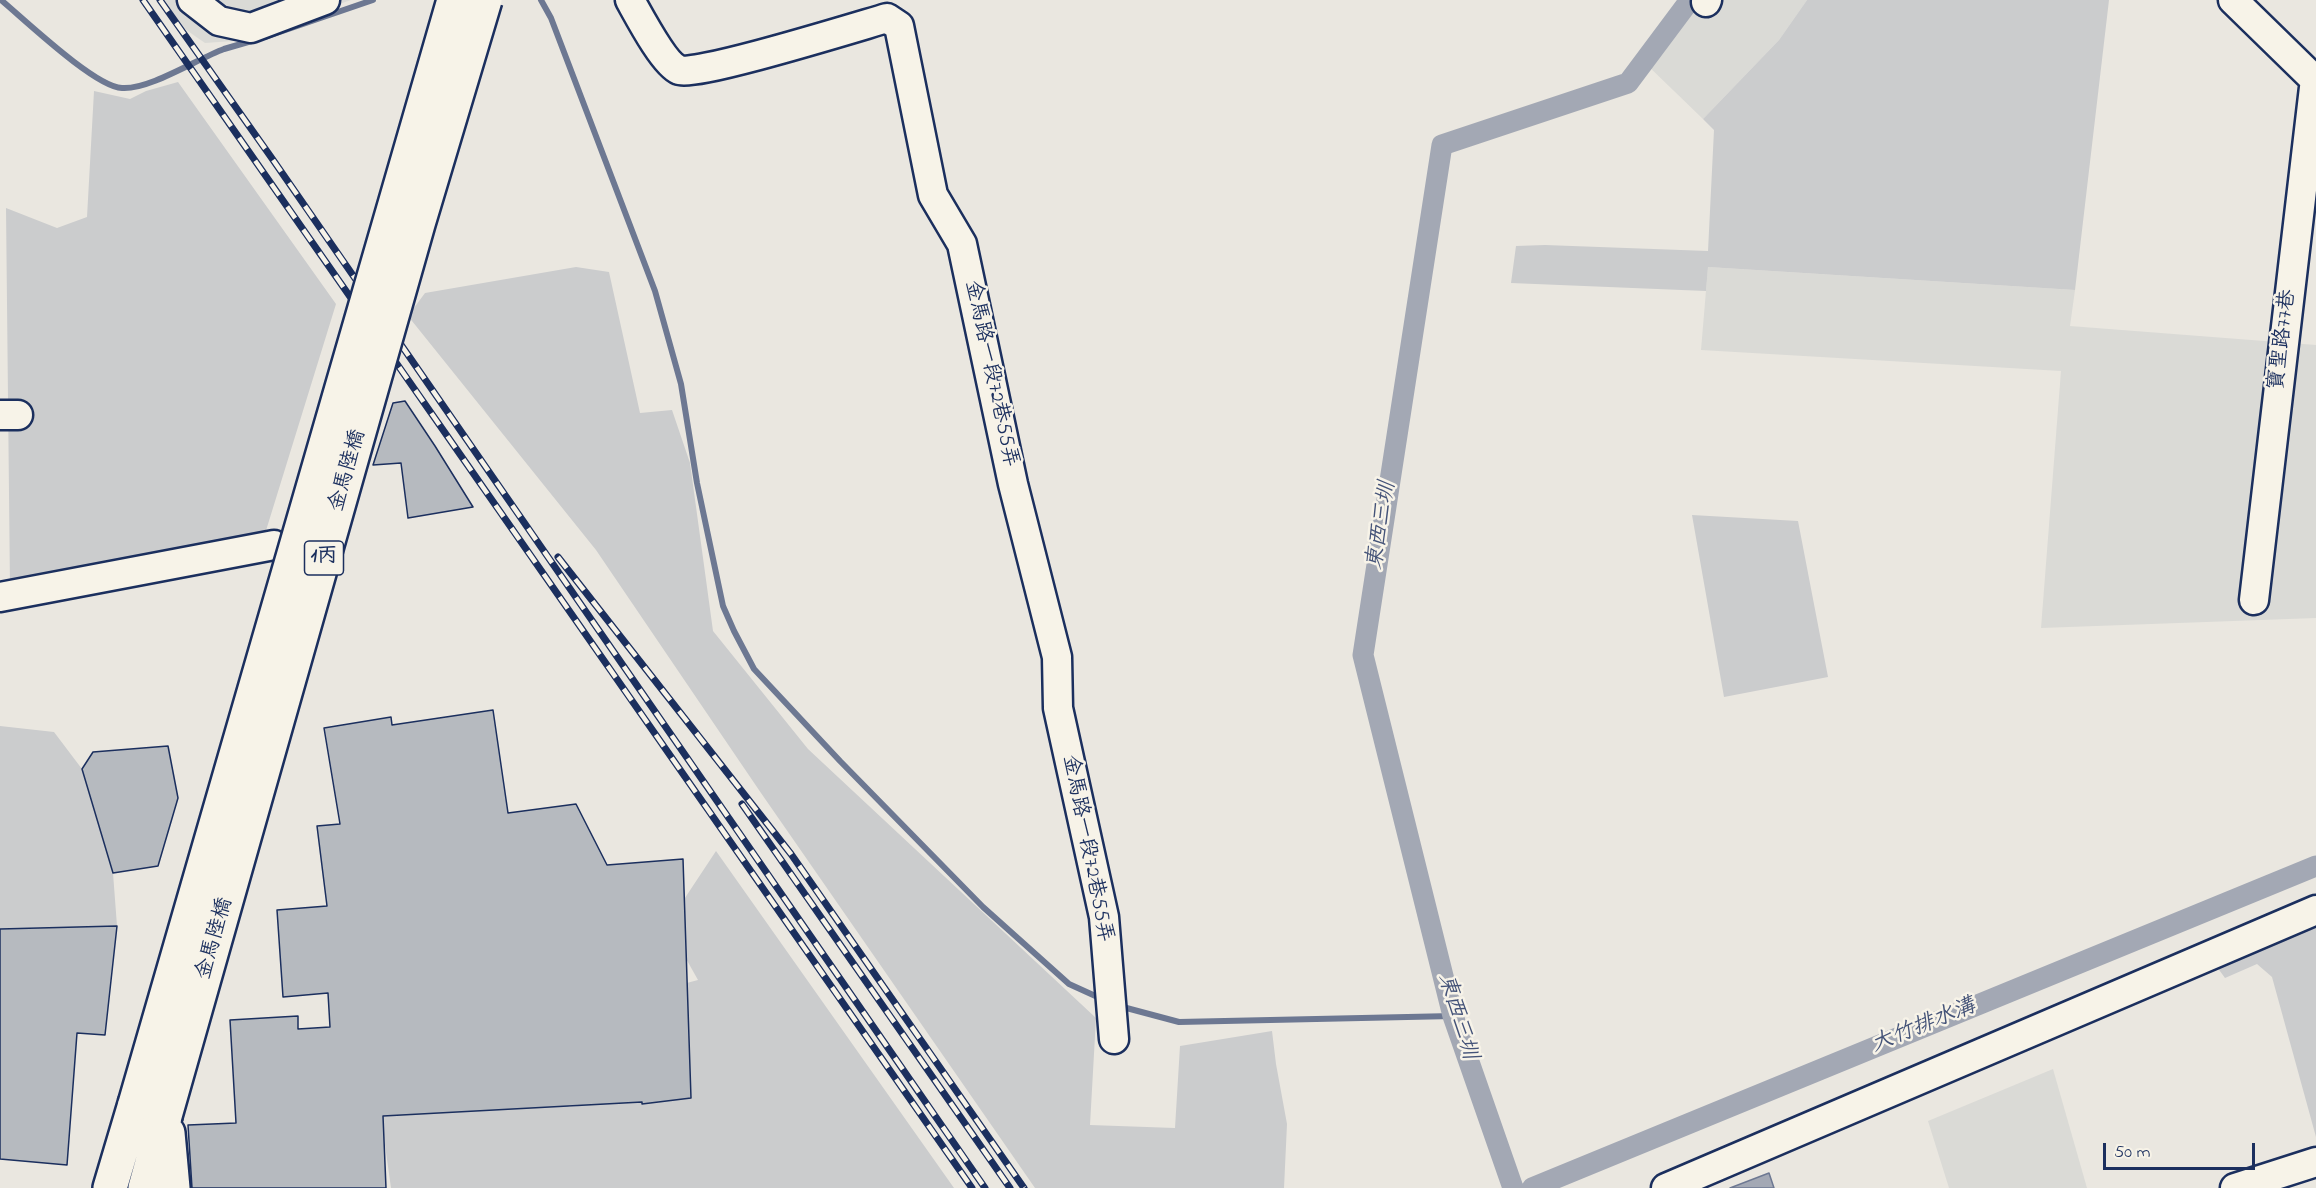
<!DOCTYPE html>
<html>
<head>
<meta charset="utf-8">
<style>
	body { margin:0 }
	#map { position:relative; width:2316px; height:1188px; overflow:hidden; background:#eae7e0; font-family:"Indie Flower",sans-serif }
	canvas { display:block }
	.scale { position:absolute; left:2103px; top:1143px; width:152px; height:27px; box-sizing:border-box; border:3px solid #1b2f5e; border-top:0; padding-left:8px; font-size:18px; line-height:21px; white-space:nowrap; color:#1b2f5e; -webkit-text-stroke:4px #f7f3e8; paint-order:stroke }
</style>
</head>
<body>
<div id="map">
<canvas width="2316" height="1188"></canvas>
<div class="scale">50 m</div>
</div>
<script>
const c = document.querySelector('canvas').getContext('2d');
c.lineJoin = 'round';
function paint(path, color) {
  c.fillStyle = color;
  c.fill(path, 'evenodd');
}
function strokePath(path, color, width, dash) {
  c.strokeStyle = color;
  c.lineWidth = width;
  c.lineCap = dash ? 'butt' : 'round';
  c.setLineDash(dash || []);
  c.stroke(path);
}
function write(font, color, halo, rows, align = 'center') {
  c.font = font + ' "Indie Flower","LXGW WenKai TC",sans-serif';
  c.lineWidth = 5;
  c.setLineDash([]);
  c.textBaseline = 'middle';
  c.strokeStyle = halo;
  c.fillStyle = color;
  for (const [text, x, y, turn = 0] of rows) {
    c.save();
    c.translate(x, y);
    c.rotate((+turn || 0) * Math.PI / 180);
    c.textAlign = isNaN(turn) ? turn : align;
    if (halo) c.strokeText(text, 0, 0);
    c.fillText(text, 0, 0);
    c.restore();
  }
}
paint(new Path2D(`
	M165 0H351L233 41 205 43 182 27Z
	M1695 0H1807L1779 40 1703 119 1644 62Z
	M1708 267 2075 290 2070 326 2316 345V618L2041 628 2061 371 1701 350Z
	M2053 1069 2087 1188H1949L1928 1121Z`), '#dadad6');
paint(new Path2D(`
	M1807 0H2109L2075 290 1708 267 1706 291 1511 283 1516 246 1545 245 1708 251 1714 130 1703 119 1779 40Z
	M178 82 336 304 264 537 10 588 6 208 57 228 87 217 94 91 130 99 146 91Z
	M576 267 609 272 640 413 672 410 690 463 713 631 808 749 1096 1018 1090 1125 1175 1128 1180 1046 1272 1031 1276 1064 1287 1124 1284 1188H1035L761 793 596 550 408 316 425 293Z
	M1692 515 1798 521 1828 677 1724 697Z
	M0 726 54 732 82 769 113 873 117 926 0 929Z
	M716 851 954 1188H391L379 1102 553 1089 569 1107 660 1097 683 984 698 980 680 948 677 910Z
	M2316 918V1137L2272 977 2257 964 2225 978 2217 967Z`), '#cbcccd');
const water = new Path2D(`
	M1769 1173 1774 1188H1730Z`);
paint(water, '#a3a8b4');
strokePath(water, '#6d7892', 1.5);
strokePath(new Path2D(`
	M1 0C25 20 95 87 122 88 149 90 197 59 224 49 234 46 245 43 255 40
	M541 0 551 18 655 291 681 384 697 483 723 606 734 631 754 669 840 761 983 907 1069 984 1102 999
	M265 37 373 0
	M1119 1006 1179 1022 1453 1016`), '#6d7892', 6);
strokePath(new Path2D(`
	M1513 1188 1453 1016 1363 655 1442 145 1628 83 1690 0
	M1532 1188 2316 866`), '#a3a8b4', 21);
const building = new Path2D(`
	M405 401 435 446 473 507 408 518 401 463 373 465 393 403Z
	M493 710 508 813 576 804 607 865 683 859 691 1098 642 1104V1102L383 1116 386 1188H192L188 1125 236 1123 230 1020 298 1016V1029L330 1027 328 993 283 997 277 910 327 906 317 826 340 824 324 728 391 717 392 725Z
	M168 746 178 798 158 866 113 873 82 769 93 752Z
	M117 926 105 1035 77 1033 67 1165 0 1159V929Z`);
paint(building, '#b6babf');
strokePath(building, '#1b2f5e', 1.5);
const minor = new Path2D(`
	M192 0 219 21 251 28 325 0
	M630 0C639 16 664 64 679 70 695 77 859 26 887 18L899 26 933 195 962 244 1013 484 1057 657 1058 708 1104 917 1114 1039
	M2233 0 2316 81
	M1706 2 1707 0
	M0 415H18
	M0 597 274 545
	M2254 600 2315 79
	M1666 1188 2316 910
	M2235 1188 2316 1162`);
const major = new Path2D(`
	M168 1133 173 1188
	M110 1188 135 1104
	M145 1188 165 1116`);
strokePath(minor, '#1b2f5e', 33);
strokePath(major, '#1b2f5e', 38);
strokePath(minor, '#f7f3e8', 28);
strokePath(major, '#f7f3e8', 33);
const rail = new Path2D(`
	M143 0 972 1188
	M160 0 271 157 985 1188
	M558 557 791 854 1024 1188
	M742 804 1010 1188`);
strokePath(rail, '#1b2f5e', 7);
strokePath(rail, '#f7f3e8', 4.5, [14]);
const majorBridge = new Path2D(`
	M135 1104 454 0
	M165 1116 418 224 485 0`);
strokePath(majorBridge, '#1b2f5e', 38, []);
strokePath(majorBridge, '#f7f3e8', 33);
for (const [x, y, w] of [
	[324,558,39]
]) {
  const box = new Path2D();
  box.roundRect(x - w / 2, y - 17, w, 34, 4.5);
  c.fillStyle = '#f7f3e8';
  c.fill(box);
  strokePath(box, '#1b2f5e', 1.5);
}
write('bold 20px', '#1b2f5e', null, [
	["1丙",324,558]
]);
write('21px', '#1b2f5e', '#f7f3e8', [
	["寶聖路77巷",2284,340,-83],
	["金馬路一段72巷55弄",990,374,78],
	["金馬陸橋",349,471,-74],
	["金馬路一段72巷55弄",1086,849,79],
	["金馬陸橋",216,939,-74]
]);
write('italic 22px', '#445378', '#f7f3e8', [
	["東西三圳",1383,526,-81],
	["東西三圳",1456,1017,73],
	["大竹排水溝",1924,1027,-22]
]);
</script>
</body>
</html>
